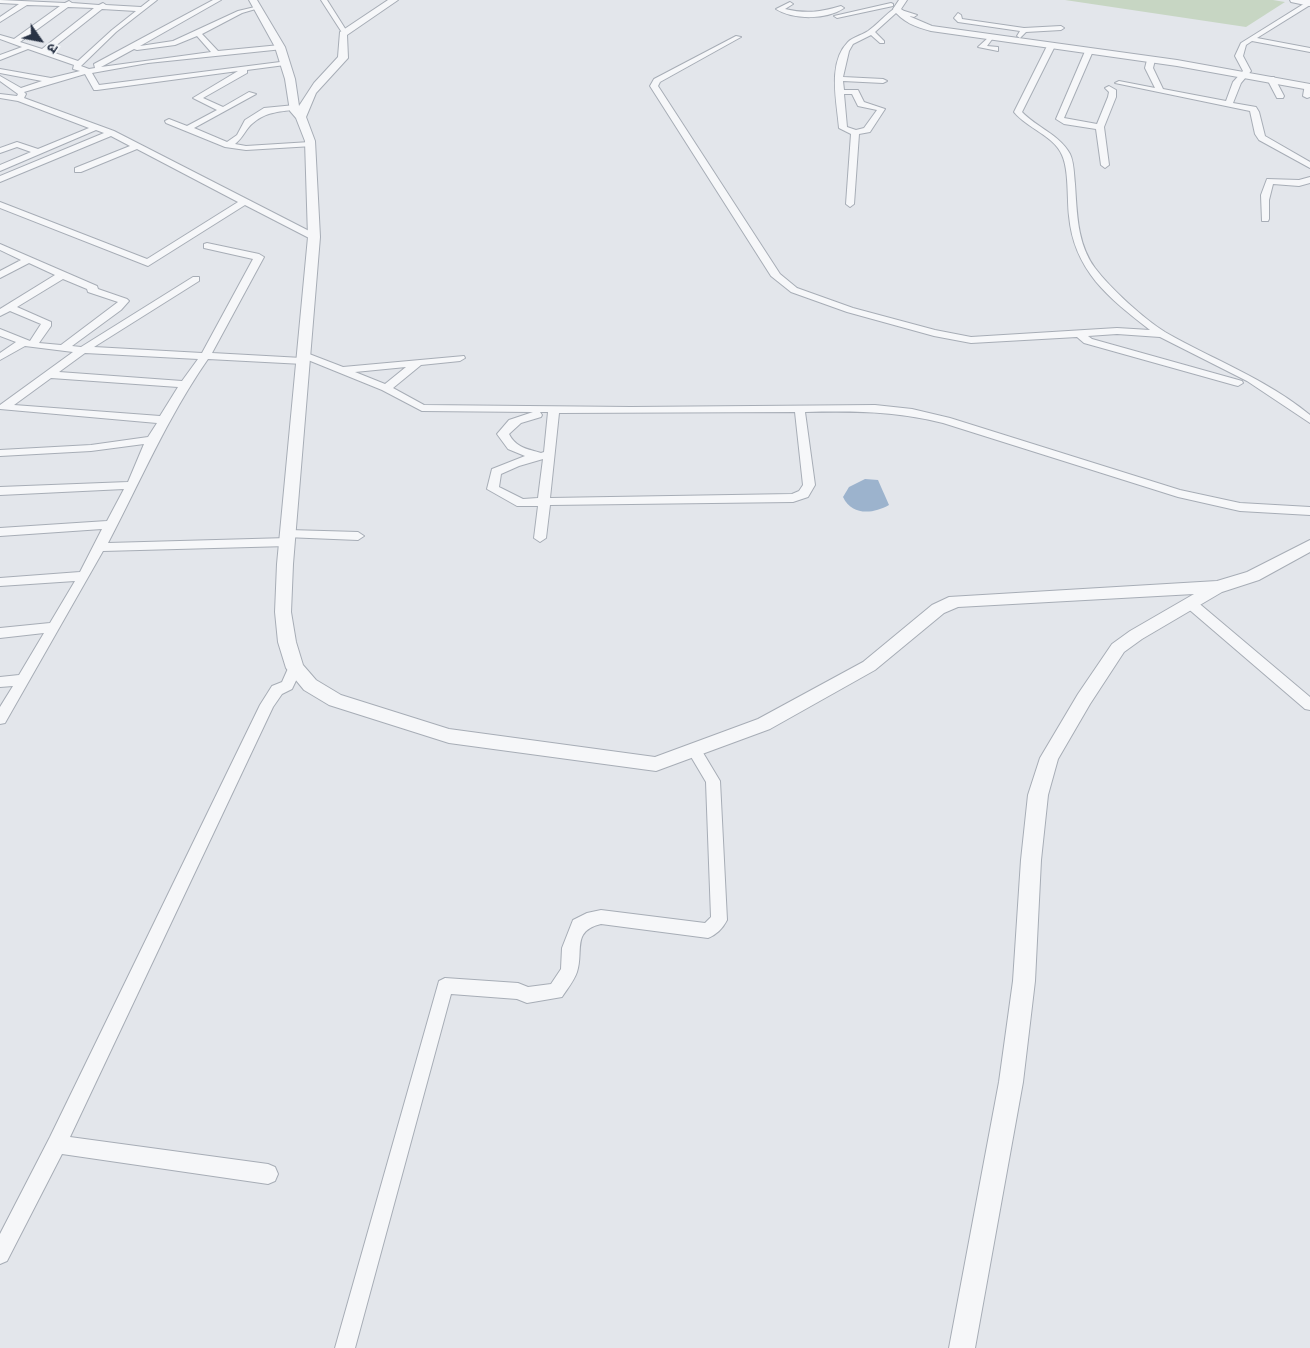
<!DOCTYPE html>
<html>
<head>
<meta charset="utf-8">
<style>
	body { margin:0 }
	#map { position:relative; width:1310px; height:1348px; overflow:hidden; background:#e3e6eb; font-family:Barlow,"Noto Sans Devanagari",sans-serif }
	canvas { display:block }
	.north { position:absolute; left:15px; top:15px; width:50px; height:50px; -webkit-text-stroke:4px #f2f5f8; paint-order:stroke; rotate:123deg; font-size:14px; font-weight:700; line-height:20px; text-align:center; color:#293345 }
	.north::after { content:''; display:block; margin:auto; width:18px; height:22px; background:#293345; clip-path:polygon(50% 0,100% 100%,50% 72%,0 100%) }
</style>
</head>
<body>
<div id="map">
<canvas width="1310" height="1348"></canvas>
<div class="north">उ</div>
</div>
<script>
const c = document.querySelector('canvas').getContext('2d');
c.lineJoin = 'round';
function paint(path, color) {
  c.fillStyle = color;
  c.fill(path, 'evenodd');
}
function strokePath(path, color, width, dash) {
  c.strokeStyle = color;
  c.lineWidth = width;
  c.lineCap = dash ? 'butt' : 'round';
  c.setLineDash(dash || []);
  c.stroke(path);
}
paint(new Path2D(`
	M1065 0H1273L1285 2 1246 27Z`), '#c7d6c3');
paint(new Path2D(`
	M865 479 878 480 889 505C873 514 852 516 843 497L849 487Z`), '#9cb3cd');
const minor = new Path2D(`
	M0 0 65 3 69 1 72 3 99 5 103 3 106 5 141 7 150 0H157L116 32 81 66 89 69 95 68 94 64 213 0H221L140 46 173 41 238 11 259 6V8L242 13 202 34 218 51 280 45 284 47 283 49 148 63 92 73 99 85 288 61 289 63 285 65 247 70V73L203 98 223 107 249 92 256 94 194 128 227 142 237 135 245 120 264 108 295 105 299 107 298 109C281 112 267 111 253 123 246 128 244 137 235 144L246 146 310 142H313V146L246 150 225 147 166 123 165 121 169 119 187 126 217 110 193 98 238 71 97 90H94L85 74 24 92 26 94 24 98 114 131 317 235V239H311L245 205 148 266 0 208V202L147 259 238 202 137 149 81 172H75V168L130 146 111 136 0 182V176L104 133 96 130 0 171V165L31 152 17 147 0 153V148L17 142 38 149 89 128 18 101 0 98V94L17 96 18 94 0 81V76L21 88 42 81 0 73V69L51 78 80 71 73 69 74 65 28 49 0 60V55L22 47 0 39V35L14 39 60 6 27 5 0 22V17L19 4 0 3ZM68 7 94 8 42 49 20 42ZM102 9 136 11 112 30 78 61 49 51ZM197 36 211 52 101 67 134 49 137 50 175 45Z
	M321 0H327L346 30 345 31H341Z
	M1310 0V5L1257 38 1310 48V52L1252 41 1246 45 1243 56 1251 71 1241 83 1233 103 1256 107 1259 112 1265 136 1310 162V168L1259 140 1255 134 1250 111 1115 83 1119 81 1155 88 1145 68 1147 60 1151 58 1155 60 1153 68 1163 89 1226 101 1233 82 1243 71 1235 56 1241 43Z
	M790 2 793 4 785 9C806 14 821 12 841 6L844 8C827 20 793 20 776 9Z
	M891 3 893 4V6L837 18 834 16Z
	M895 8 917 15 914 17 896 13 875 32 884 41V43H880L871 35 853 44 849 51 843 77 883 79 887 81 883 83 843 81 844 90H858L864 102 885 109 870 132 859 134 854 204 850 207 846 204 851 134 839 128C837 102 827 63 848 42 853 37 862 35 868 31 878 24 885 15 895 8ZM844 94H852L858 106 877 110 864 128 856 130 847 127Z
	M958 13 961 15 962 19 1024 28 1061 26 1064 28 1061 30 1026 32 1020 38 1017 36 1020 31 958 22 954 18Z
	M736 36 741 37 660 82 658 86 780 274 797 288 853 308 935 330 971 337 1117 328 1150 330C1109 298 1074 271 1069 216 1067 199 1069 170 1062 155 1054 136 1027 128 1014 112L1047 46 1053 45 1055 46 1022 112C1036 127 1060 135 1070 154 1074 162 1074 175 1075 184 1077 213 1077 244 1095 268 1110 288 1144 319 1165 332 1214 360 1266 379 1310 415V423L1247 381 1160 337 1117 334 1088 336 1092 339 1242 381 1243 383 1238 386 1234 385 1084 343 1077 337 971 343 934 336 847 312 791 292 771 276 650 86 654 79Z
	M990 36 993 38 987 46 998 47V51L978 47Z
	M1086 49 1093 51 1064 118 1097 124 1108 97 1109 92 1105 88 1109 86 1116 90V97L1104 127 1109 165 1105 168 1101 165 1096 129 1064 124 1056 119Z
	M1268 77H1274L1284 96 1283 98H1277L1267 79Z
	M1305 84H1310V97L1307 98 1303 96Z
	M1310 177V183L1299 186 1273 184 1269 200V219L1268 221H1262L1261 195 1267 179 1299 180Z
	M207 243 259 254 264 257 212 353 302 358 299 355 304 352 343 367 464 356 465 358 460 361 421 365 393 388 424 405 631 407 875 405 912 409 950 418 1180 490 1240 503 1310 507V515L1240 511 1178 497 943 423C894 411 855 411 805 412L815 485 808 497 793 502 550 505 546 538 540 542 534 538 538 506H517L487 489 492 469 525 456 508 449 497 434 509 420 533 412 422 411 382 390 308 360 307 363 303 364 208 359C167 418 141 480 108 543L288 538 294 542 288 546 103 551 5 723 0 724V707L13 686 0 687V677L19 675 44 633 0 638V628L50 623 75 581 0 586V578L80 572 102 529 0 536V528L107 521 124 489 0 495V487L128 482 144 444 91 451 0 456V450L91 445 148 437 157 423 0 409V405L73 352 25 346 0 360V353L16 342 0 336V329L30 341 41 324 10 311 0 316V309L55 275 29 263 0 278V271L21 260 0 250V244L97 286 98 289 127 299 129 301 121 310 72 346 81 347 193 277H199V281L94 347 202 353 253 259 204 248V244ZM63 279 87 289 88 292 118 302 61 345 39 343 51 326V322L17 307ZM85 353 198 359 182 381 59 372ZM406 367 385 384 355 372ZM51 378 178 387 160 416 14 405ZM540 412H548L544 452 541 453C528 449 516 448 509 434L521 423 541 417 542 415ZM795 412 803 485 799 491 792 494 550 498 559 413ZM543 459 538 498 523 499 499 487 501 474 519 466Z
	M289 530 358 532 364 536 358 540 285 537 283 534Z
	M1190 599 1195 600 1310 697V710L1305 709 1185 606 1184 603 1185 600Z
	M295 663 300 664 302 668 292 689 282 694 273 707 70 1137 268 1164 275 1167 278 1174 275 1181 268 1184 62 1154 7 1261 0 1264V1234L50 1137 260 705 272 686 282 682 290 664Z
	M694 744 699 746 720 781 727 920C723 928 716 935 708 938L601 924C571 931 584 951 577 972 574 981 567 989 562 997L527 1003 517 999 451 994 355 1348H335L439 981 445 978 518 983 528 987 551 984 561 969 562 948 573 920 587 913 601 910 705 923 711 917 706 782 687 750 689 746Z`);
const tertiary = new Path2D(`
	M249 0H257L285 47 295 79 299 106 314 83 338 57 340 32 388 0H398L347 35 348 58 316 93 306 117 315 141 320 237 293 564 291 612 296 642 303 665 316 680 341 695 449 729 655 757 758 719 863 662 932 605 949 597 1217 581 1247 572 1310 540V552L1259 580 1222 592 1142 639 1124 652 1090 704 1058 759 1048 795 1041 860 1035 981 1023 1082 975 1348H949L999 1082 1013 981 1021 860 1028 795 1040 758 1078 694 1112 644 1130 631 1194 594 958 607 944 613 875 670 770 729 656 771 449 743 329 705 304 690 286 668 278 642 275 612 277 564 308 237 305 141 296 118 290 111 285 79 275 47Z
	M899 0H907L901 9 911 17 932 26 1177 60 1310 84V90L1177 66 931 31C916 27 902 22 893 9Z
	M1290 0H1310V6L1291 2Z`);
strokePath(minor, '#a7adb6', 2);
strokePath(tertiary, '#a7adb6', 2);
paint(minor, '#f6f7f9');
paint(tertiary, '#f6f7f9');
</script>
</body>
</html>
